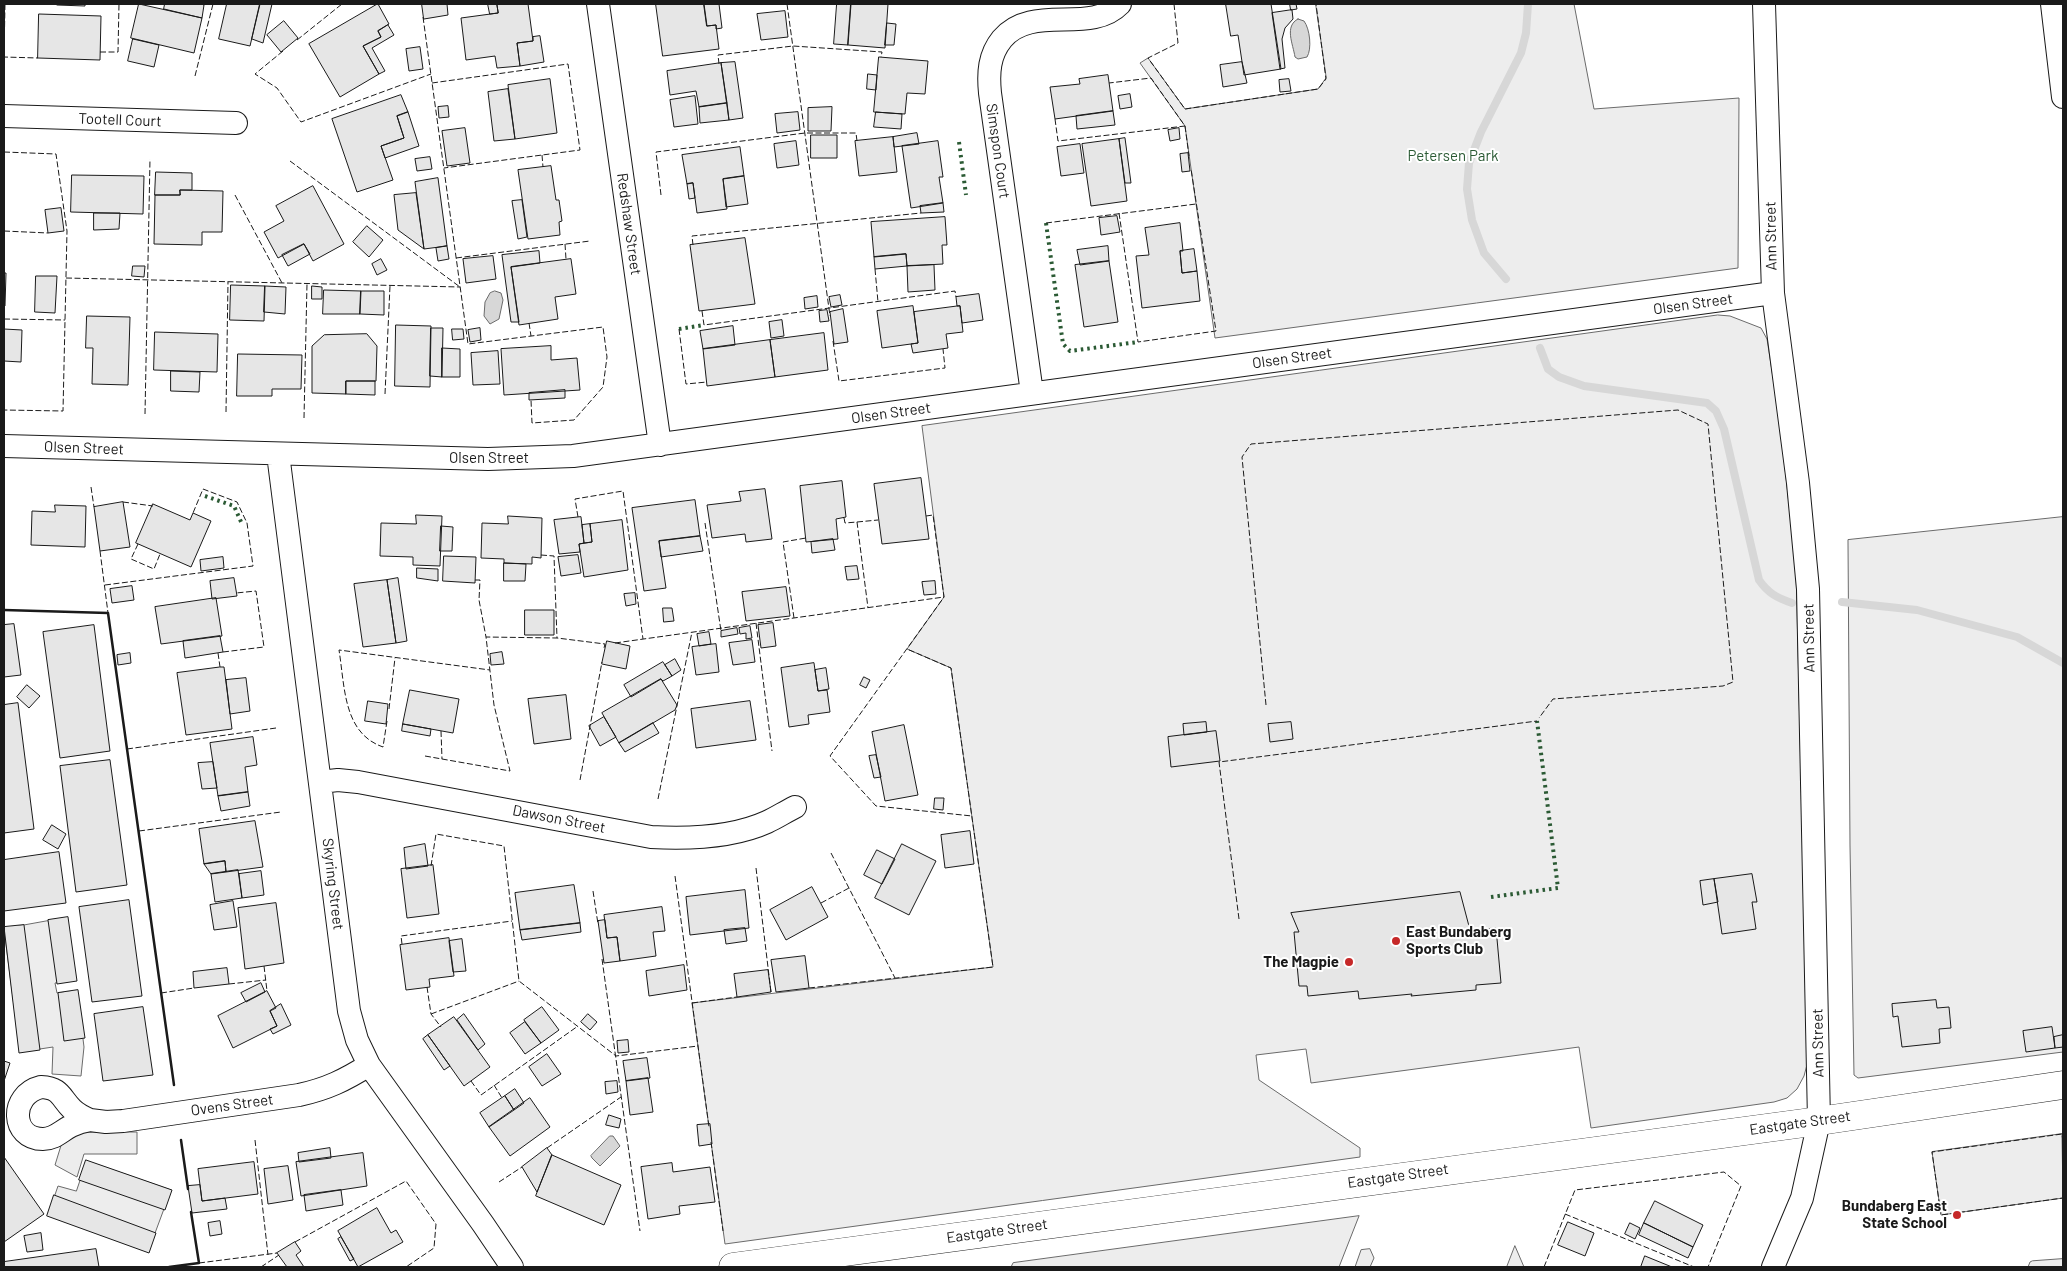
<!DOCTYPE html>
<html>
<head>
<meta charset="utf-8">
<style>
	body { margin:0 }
	#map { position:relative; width:2067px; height:1271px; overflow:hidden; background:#fff; font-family:Barlow,sans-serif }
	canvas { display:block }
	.frame { position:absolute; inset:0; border:5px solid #1a1a1a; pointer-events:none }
</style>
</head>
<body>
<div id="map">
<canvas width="2067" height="1271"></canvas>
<div class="frame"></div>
</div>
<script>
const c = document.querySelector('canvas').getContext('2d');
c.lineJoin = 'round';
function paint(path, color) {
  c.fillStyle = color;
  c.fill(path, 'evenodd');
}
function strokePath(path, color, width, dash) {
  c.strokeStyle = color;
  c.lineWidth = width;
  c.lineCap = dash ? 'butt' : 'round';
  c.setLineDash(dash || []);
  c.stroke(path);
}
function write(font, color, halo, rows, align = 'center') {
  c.font = font + ' Barlow,sans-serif';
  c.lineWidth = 4;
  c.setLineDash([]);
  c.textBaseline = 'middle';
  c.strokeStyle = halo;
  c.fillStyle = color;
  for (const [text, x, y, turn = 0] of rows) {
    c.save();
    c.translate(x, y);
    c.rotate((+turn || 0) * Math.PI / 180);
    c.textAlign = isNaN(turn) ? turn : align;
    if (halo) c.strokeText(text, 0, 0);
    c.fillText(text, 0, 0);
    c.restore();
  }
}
const built = new Path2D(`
	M1316 4H1574L1594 109 1739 98 1738 268 1215 338 1185 126 1140 63 1148 58 1185 109 1318 89 1326 78Z
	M1718 315 1730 316 1761 328 1767 339 1780 422 1796 568 1808 1061 1804 1076 1797 1089 1787 1098 1774 1102 1591 1128 1579 1047 1311 1083 1306 1049 1256 1055 1259 1080 1360 1148V1157L725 1244 692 1003 993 967 951 668 907 649 944 597 922 426Z
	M2063 517V1052L1858 1078 1854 1075 1850 846 1848 540Z
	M48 921 76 980 55 983 57 993 77 991 84 1047 81 1076 52 1074 53 1047 20 1052 4 929Z
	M82 1132H137V1154H84L77 1177 55 1165 63 1139Z
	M2062 1134 2063 1198 1941 1215 1932 1152Z
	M87 1161 171 1190 148 1252 48 1215 58 1186 76 1191Z
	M1359 1216 1339 1267H1011L1013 1263Z
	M1515 1246 1524 1267H1507Z
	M1370 1249 1374 1258 1370 1267H1355L1361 1250Z
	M2063 1259V1267H2028L2030 1262 2032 1261Z`);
paint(built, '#ededed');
strokePath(built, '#6a6a6a', 1);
const water = new Path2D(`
	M1298 19 1304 21C1310 29 1312 49 1307 57L1298 59 1295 57C1293 44 1284 26 1298 19Z
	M495 291 501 293 503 300 499 319 490 324 484 316 485 302 490 293Z
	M610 1136H613L620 1146 600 1166 592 1158 591 1156Z`);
paint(water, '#d7d7d7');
strokePath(water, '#6a6a6a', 1);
strokePath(new Path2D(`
	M1506 279 1484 253 1472 220 1467 189 1469 163 1481 132 1521 53 1526 33 1528 4
	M1540 348 1548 369 1559 377 1584 386 1707 403 1716 411 1724 429 1759 580C1768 593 1777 598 1792 603
	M1842 602 1917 610 2017 637 2063 663`), '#d7d7d7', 8);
const building = new Path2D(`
	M57 4H85V6L57 5Z
	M139 4 202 18 194 53 131 38Z
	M165 4H201L204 5 202 18 164 9Z
	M227 4H260L250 46 219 39Z
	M260 4H272L263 43 252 39Z
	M378 4 389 24 378 31 381 37 363 46 379 74 340 97 309 44Z
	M422 4H447L448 15 424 19Z
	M488 4H497L498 13 490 14Z
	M497 4H528L533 41 517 43 520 66 497 68 495 56 466 60 461 18 498 13Z
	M656 4H704L707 26 716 25 719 49 663 56Z
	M704 4H719L722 28 716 29V25L707 26Z
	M837 4H851L848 45 834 44Z
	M851 4H888L885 48 848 45Z
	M1226 4H1271L1281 69 1244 75 1238 35 1231 36Z
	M1290 4H1296L1297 9 1291 10Z
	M1292 10 1293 19 1285 28 1282 39 1285 68 1280 69 1272 13Z
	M785 11 788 37 761 40 757 14Z
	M39 14 101 16 100 60 38 58Z
	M284 21 298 38 281 52 267 35Z
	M887 23 896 24 894 45H885Z
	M388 25 394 35 372 48 385 71 379 74 363 46 381 37 378 31Z
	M540 36 544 62 520 66 517 43 533 41V37Z
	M133 39 159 45 154 67 128 61Z
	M420 47 423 69 409 71 406 49Z
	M879 57 928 61 925 94 907 93 905 114 874 112Z
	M735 62 743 118 729 120 721 63Z
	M1242 62 1247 83 1223 87 1220 65Z
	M721 63 727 103 699 107 696 91 670 95 667 71Z
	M868 74 877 75 876 90 867 89Z
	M1108 75 1113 111 1055 119 1050 87 1080 84 1079 79Z
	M550 79 557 133 515 139 508 85Z
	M1289 79 1291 91 1280 92 1279 80Z
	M508 89 515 139 494 141 488 92Z
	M1130 94 1132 107 1120 109 1118 96Z
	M401 95 408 112 397 116 404 138 381 146 393 180 357 192 332 119Z
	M695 96 698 124 674 127 670 100Z
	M727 103 729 120 700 123 699 107Z
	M448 106 449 117 439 118 438 107Z
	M832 107 831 131H808V108Z
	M1113 111 1115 125 1077 129 1076 116Z
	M408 112 419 146 385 158 381 146 404 138 397 116Z
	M798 112 800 130 777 133 775 114Z
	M876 112 902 114 901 129 874 127Z
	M465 128 470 163 447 166 442 131Z
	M1179 128 1180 139 1170 141 1168 130Z
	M917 133 919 144 894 147 893 137Z
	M811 135H837V158H811Z
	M893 137 897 172 859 176 855 141Z
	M1125 138 1131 183H1125L1119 139Z
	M1119 139 1127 201 1091 206 1082 144Z
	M796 141 799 165 777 168 774 144Z
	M938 141 943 177H939L943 203 911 208 902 146Z
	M1080 144 1084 173 1061 176 1057 147Z
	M740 147 744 176 723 179 727 209 697 213 693 183 687 184 682 155Z
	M1188 153 1190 171 1182 172 1180 154Z
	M430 157 432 169 417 171 415 159Z
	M551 166 556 200H559L562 221 559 222 560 235 528 239 518 170Z
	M156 172 192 173V190H180V195H155Z
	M72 175 144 176 143 214 71 212Z
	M744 176 748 204 726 207 723 179Z
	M438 178 447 246 424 249 415 182Z
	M693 183 695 198 689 199 687 184Z
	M313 186 344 244 313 261 304 244 278 258 264 232 284 221 276 206Z
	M180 190 223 191 222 232H202V245L154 244 155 195H180Z
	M416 193 424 249 398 230 394 195Z
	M522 200 527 237 518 239 512 201Z
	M943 203 944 212 921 213 920 206Z
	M61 208 64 231 48 233 45 210Z
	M94 213H120L119 229 94 230Z
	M1117 216 1120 232 1101 235 1099 218Z
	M945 217 947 245H942L943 264 907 266 906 254 874 257 871 222Z
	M1180 223 1183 251H1180L1182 273 1197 271 1200 301 1142 308 1136 256 1149 255 1145 228Z
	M367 226 383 240 369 257 353 242Z
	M745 238 755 304 699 311 690 245Z
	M304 244 310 254 288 266 282 255Z
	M447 246 449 259 438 261 436 248Z
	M1108 246 1109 261 1080 265 1077 250Z
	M1194 249 1197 271 1182 273 1180 251Z
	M539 251 540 263 511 267 519 322H511L502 255Z
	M906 254 907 266 875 269 874 257Z
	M493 256 496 279 466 283 463 259Z
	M381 259 387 270 377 275 372 264Z
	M571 259 576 294 555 297 558 319 519 325 511 267Z
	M1109 261 1118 322 1084 327 1075 265Z
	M934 265 935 290 908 292 907 266Z
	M133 266H145L144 277 132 276Z
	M4 273H6L5 306H4Z
	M36 276H57L55 313 35 312Z
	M231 285 265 286 264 321 230 320Z
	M265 286 286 287 285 314 264 312Z
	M312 286 322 287V299H312Z
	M324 290 361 291 360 314H323Z
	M361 291H384V315L360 314Z
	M979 294 983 320 962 323 960 306H957L956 297Z
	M840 295 842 305 831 307 829 297Z
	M817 296 818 307 805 309 804 298Z
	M913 306 918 343 882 348 877 311Z
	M960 306 963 332 946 334 948 348 913 353 911 344 918 343 914 312Z
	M843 309 848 342 834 344 830 312Z
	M827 310 829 321 820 322 819 311Z
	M87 316 130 317 128 385 92 384 93 348H86Z
	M782 320 784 336 771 338 769 322Z
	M396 325 431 326 430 387 395 386Z
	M733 326 735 345 703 349 700 331Z
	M431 328H443L442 377 430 376Z
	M480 328 481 340 470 342 468 330Z
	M4 329 22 330 21 362 4 361Z
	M452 329H463L464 339 453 340Z
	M155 332 218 334 217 372 154 370Z
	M824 333 828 370 775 377 770 340Z
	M367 334 377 346 376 381H346V394L312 393V346L324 335Z
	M770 340 775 377 707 386 703 349Z
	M551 346V360L577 358 580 390 504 395 501 349Z
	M442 348 460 349V377H442Z
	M498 351 500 384 473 385 471 353Z
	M238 354 302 355 301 389H272V396H237Z
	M171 371 200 372 199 392 171 391Z
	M346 381H375V395L346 394Z
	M565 390V398L529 400V393Z
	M921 478 929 539 882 544 874 484Z
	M842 481 846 517 836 519 838 539 806 542 800 486Z
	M765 489 772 539 746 542 745 534 712 538 707 505 741 501 739 492Z
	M695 500 700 536 659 541 666 588 644 591 632 508Z
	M123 502 130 547 100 551 94 507Z
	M153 504 190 520 193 513 211 521 191 567 136 543Z
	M55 505 86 506 85 547 31 545 32 511 55 512Z
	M416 515 442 516 440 566 413 565V557L380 556 381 523 416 524Z
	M508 516 542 518 541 558 532 557V564L504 563V559L481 558 482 523 508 524Z
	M581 517 584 543 579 544 580 552 559 554 554 520Z
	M622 520 628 570 584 577 579 544 592 542 590 524Z
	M590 524 592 542 584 543 582 525Z
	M441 526 453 527 452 551H440Z
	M700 536 703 551 661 557 659 541Z
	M833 539 835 550 812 553 811 542Z
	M578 555 581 573 561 576 558 557Z
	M444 556 476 557 475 583 443 581Z
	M223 557 224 568 201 571 200 560Z
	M504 563 526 564 525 581H504Z
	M857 566 859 579 847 580 845 567Z
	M417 568 438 569V581L417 578Z
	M234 578 237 596 212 599 210 581Z
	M398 578 407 641 396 643 387 580Z
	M387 580 396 643 363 647 354 584Z
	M935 581 936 594 924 595 922 582Z
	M132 586 134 600 112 603 110 589Z
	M786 587 790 616 746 621 742 592Z
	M635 593 636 604 626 606 624 594Z
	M216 598 222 636 161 644 155 607Z
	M663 608H672L674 621 664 622Z
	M525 610H554V635H525Z
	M773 623 776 646 761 648 758 625Z
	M14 624 21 675 4 677V625Z
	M94 625 110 751 60 758 43 632Z
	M750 626 752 638 746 639V633L740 634 739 628Z
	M737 628 738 634 721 637V631Z
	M709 632 711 644 699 646 697 634Z
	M220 636 223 652 185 658 183 641Z
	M752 640 755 662 733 665 729 643Z
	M607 641 630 646 626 669 602 664Z
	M716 644 719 672 696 675 692 647Z
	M502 652 504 664 491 665 490 654Z
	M130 653 131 663 118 665 117 655Z
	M675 659 681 670 672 676 665 665Z
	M663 662 672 676 663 681 661 679 631 697 624 685Z
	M814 663 818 691 827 690 830 712 808 715 809 724 789 727 781 668Z
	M220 667H224L232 729 186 735 177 673Z
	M826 668 829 689 818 691 815 670Z
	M864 677 870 680 866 688 860 685Z
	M246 678 250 711 230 714 226 680Z
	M661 679 677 705 675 710 619 743 602 713Z
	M27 685 40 696 29 708 17 697Z
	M410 690 459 699 453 733 403 724Z
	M566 695 571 739 534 744 528 699Z
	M368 701 388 704 386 724 365 721Z
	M750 701 756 740 696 748 691 709Z
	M18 703 34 829 4 833V705Z
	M604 717 616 737 600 746 589 726Z
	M1206 722 1207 732 1184 735 1183 724Z
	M1291 722 1293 739 1270 742 1268 724Z
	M653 723 659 733 625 752 619 743Z
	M403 724 431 729 430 736 402 731Z
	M904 725 918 795 885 801 872 732Z
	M1216 731 1220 761 1171 767 1168 737Z
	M253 737 257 765 245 767 248 792 218 796 210 743Z
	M876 755 881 777 874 778 869 756Z
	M110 760 127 885 76 892 60 766Z
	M213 762 217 788 202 789 198 763Z
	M248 792 250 806 221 811 218 796Z
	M935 798H944L943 810 934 809Z
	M255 821 263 867 226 872 225 861 204 864 199 829Z
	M52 825 66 834 58 849 43 840Z
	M970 831 974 864 945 868 941 835Z
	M425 844 428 866 406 869 404 848Z
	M902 844 936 861 909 915 875 898Z
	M877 850 895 859 882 884 864 875Z
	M59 852 66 903 4 911V860Z
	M225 861 226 872 211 874 204 864Z
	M433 865 439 914 407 918 401 869Z
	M238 870 242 898 215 902 211 874Z
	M261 871 264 895 242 898 239 874Z
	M1752 874 1757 902H1752L1756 929 1722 934 1714 879Z
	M1714 879 1718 902 1703 905 1700 881Z
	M574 885 580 923 520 930 515 893Z
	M812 887 828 917 786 940 770 910Z
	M745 890 749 928 690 935 686 897Z
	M1460 892 1470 930 1496 928 1501 983 1476 985V990L1411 996 1412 994 1359 999 1358 991 1308 996 1307 986H1299L1294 932H1299L1291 913Z
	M129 900 142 996 92 1002 79 907Z
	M233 901 237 927 214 930 210 905Z
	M276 903 284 963 245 969 238 908Z
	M662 907 665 931 653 932 656 956 620 961 617 937 607 938 604 915Z
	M68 917 77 981 57 984 48 920Z
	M605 920 607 938 617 937 620 961 604 963 598 921Z
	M580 923 581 932 522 940 520 930Z
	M24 925 40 1050 19 1053 4 927Z
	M745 928 747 941 726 944 724 930Z
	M449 938 454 976 429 979 430 987 406 990 400 945Z
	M462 939 466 971 453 972 449 941Z
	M805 956 809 988 776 992 771 960Z
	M684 965 687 990 649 996 646 971Z
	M227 968 229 984 194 988 193 972Z
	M768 970 771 992 737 997 734 974Z
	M261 983 265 992 246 1002 241 993Z
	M78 990 85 1038 64 1041 58 993Z
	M267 991 276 1008 270 1011 277 1026 233 1048 218 1016Z
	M1936 1000 1937 1008 1949 1007 1951 1028 1939 1029 1940 1043 1902 1047 1898 1016 1893 1017 1892 1004Z
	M281 1004 291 1025 273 1034 270 1029 277 1026 270 1011Z
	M143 1007 153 1075 103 1081 94 1014Z
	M542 1007 559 1030 541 1043 524 1020Z
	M464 1014 485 1044 478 1050 457 1020Z
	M588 1014 597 1022 590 1030 581 1022Z
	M454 1017 490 1067 464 1086 428 1035Z
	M525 1022 541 1043 525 1054 510 1033Z
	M2052 1027 2055 1048 2026 1052 2023 1031Z
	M428 1035 450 1066 444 1070 423 1039Z
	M2063 1035V1047L2055 1048 2054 1037Z
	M628 1040 629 1052 618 1053 617 1041Z
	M547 1054 561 1074 542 1086 529 1067Z
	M647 1058 650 1078 626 1081 623 1061Z
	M4 1061 10 1063 4 1081Z
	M648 1078 653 1112 630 1115 626 1081Z
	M617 1081 618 1092 606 1094 605 1082Z
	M515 1089 524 1103 514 1110 505 1096Z
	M505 1096 514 1110 489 1127 480 1113Z
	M530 1098 550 1127 510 1156 489 1127Z
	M609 1115 621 1119 619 1128 606 1125Z
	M710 1124 712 1144 699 1146 697 1125Z
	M330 1148 331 1158 299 1162 298 1153Z
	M547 1148 552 1155 537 1192 522 1167Z
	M363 1153 367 1186 301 1196 296 1162Z
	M552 1155 621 1185 604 1225 536 1196Z
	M4 1157 44 1214 4 1242Z
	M86 1160 172 1190 165 1210 79 1180Z
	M254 1162 258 1194 202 1201 198 1169Z
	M672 1163 673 1172 710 1167 715 1202 679 1206 680 1214 648 1219 641 1167Z
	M288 1166 293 1200 268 1204 264 1169Z
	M200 1185 202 1201 225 1198 227 1209 192 1213 188 1186Z
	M341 1190 343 1205 306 1211 304 1195Z
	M54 1195 156 1233 149 1253 47 1216Z
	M1655 1201 1703 1225 1693 1247 1644 1223Z
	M377 1208 391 1233 396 1230 403 1242 358 1267 338 1231Z
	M220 1221 222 1234 210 1236 208 1223Z
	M1568 1222 1594 1233 1585 1256 1558 1245Z
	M1630 1223 1640 1228 1635 1239 1625 1234Z
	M1644 1223 1693 1247 1688 1258 1639 1235Z
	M41 1233 43 1250 27 1252 24 1236Z
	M341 1237 354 1259 350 1261 338 1239Z
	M295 1242 301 1251 296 1255 304 1267H287L277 1253Z
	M96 1249 99 1267H4V1262Z
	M1645 1256 1672 1267H1641Z`);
paint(building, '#e6e6e6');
strokePath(building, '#1a1a1a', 1);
const street = new Path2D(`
	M598 4 660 445
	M1764 4 1773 293 1798 483 1808 589 1819 1121 1802 1198 1773 1267
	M2052 4 2063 97
	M4 116 236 123
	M1032 393 990 93C988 73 989 55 1002 39 1032 3 1090 35 1120 4
	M4 446 488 459 573 456 1773 293
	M278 454 349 1011 357 1040 369 1065 483 1224 512 1267
	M320 782 338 780 358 782 651 837C688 839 732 838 767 822 776 818 785 812 795 807
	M41 1087C61 1088 60 1097 72 1109 77 1114 83 1117 90 1120 83 1121 77 1123 71 1126 61 1131 55 1139 43 1139 11 1139 9 1095 41 1087Z
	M90 1120 106 1122 123 1121 299 1095C327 1089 345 1080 369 1065`);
const secondary = new Path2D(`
	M733 1267 1819 1121 2063 1085`);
strokePath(street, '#1a1a1a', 24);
strokePath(secondary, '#1a1a1a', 29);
strokePath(street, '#fff', 22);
strokePath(secondary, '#fff', 28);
strokePath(new Path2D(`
	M959 142 966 195
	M1046 223 1063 344 1070 351 1138 342
	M679 329 704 325
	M205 496 234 506 242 524
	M1491 897 1558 888 1537 721`), '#2b5a34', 4, [2.5, 4]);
strokePath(new Path2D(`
	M5 4 4 57 38 58
	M787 4 830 316
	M1174 4 1178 43 1148 58 1185 109 1318 89 1326 79 1316 4
	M423 17 468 344 603 327 607 357 603 387 574 420 532 423 531 400
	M297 40 342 4
	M283 51 255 74 277 88 301 122 431 74
	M100 52H118L119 4
	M719 64 718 55 793 46 882 52 881 57
	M195 76 213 4
	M432 83 568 64 580 150 444 168
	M1055 119 1058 141 1185 126 1151 78 1109 83
	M1185 126 1189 156
	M4 152 56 154 67 231 63 411 4 410
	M542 155 543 167
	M290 161 460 287
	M235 195 282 283
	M661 195 656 152 805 133H856L857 141
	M1119 213 1138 342 1216 331 1191 169
	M1046 223 1196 204
	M4 231 48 233
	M565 244 566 259
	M693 245 692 236 921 213
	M456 258 590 241
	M875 269 878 302
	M66 278 460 287
	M702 311 704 325 955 291 956 297
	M4 319 65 320
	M529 323 531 336
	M679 329 686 384 707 382
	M833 341 839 381 945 368 943 349
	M385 394 390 286
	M226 412 228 282
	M145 414 150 159
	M304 418 307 284
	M91 487 94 507
	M123 502 153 506
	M926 516 933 515 944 597 830 756 876 806 972 816
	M578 517 575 499 623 491 643 639
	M844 518 845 523 857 522 868 608
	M857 522 878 520
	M705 523 721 631
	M138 544 131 559 154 569 160 554
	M100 551 108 613
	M541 555 554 556 557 638
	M475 580H480L479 600 486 637
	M105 585 253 566 247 523 237 502 203 489 193 513
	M794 618 783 542 806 538
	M756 623 772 751
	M615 643 944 597
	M223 652 264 647 256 591 236 593
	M218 653 220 667
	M1266 705 1242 457 1251 444 1678 410 1708 424 1733 682 1723 686 1553 699 1539 718
	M389 709 395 658
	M387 721 383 747C343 733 345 687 339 650L490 670
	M441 731 442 759
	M127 749 276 728
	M425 756 510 771 494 705 486 637 557 638 605 644 604 648
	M580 780 602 662
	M658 799 692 632
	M139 831 281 812
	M831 853 895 978
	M431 866 436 834 504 846 519 981 616 1056 698 1046
	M756 868 771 992
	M675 876 709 1127
	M593 891 598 924
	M821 903 849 888
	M1239 919 1219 762 1537 721
	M402 944 401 936 512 921
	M602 959 640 1231
	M264 966 267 991
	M229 984 266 980
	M427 987 431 1014 441 1027
	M809 988 993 967 951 668 907 649
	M161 993 194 988
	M692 1003 737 997
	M431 1014 519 981
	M471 1081 481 1095 578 1026
	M494 1085 502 1098
	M255 1140 268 1255
	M711 1142 723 1231
	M2063 1142 2062 1134 1932 1152 1941 1215 2063 1198
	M547 1148 621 1097
	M499 1182 522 1167
	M1565 1214 1694 1267
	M295 1242 406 1181 436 1224 434 1248 406 1267
	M199 1263 277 1253
	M261 1267 279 1255
	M1544 1267 1575 1190 1724 1172 1741 1186 1708 1267`), '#1a1a1a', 1, [6, 2.5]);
strokePath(new Path2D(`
	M4 610 108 613 174 1085
	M181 1140 188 1189
	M169 1267 199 1263 191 1212`), '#1a1a1a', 2.5);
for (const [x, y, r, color] of [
	[1396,941,5,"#c62828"],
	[1349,962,5,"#c62828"],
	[1957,1215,5,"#c62828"]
]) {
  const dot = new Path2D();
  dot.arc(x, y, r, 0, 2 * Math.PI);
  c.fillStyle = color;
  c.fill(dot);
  strokePath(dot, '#fff', 2);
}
write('15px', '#1a1a1a', '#fff', [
	["Tootell Court",120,120,2],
	["Simspon Court",998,151,82],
	["Redshaw Street",629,224,82],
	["Ann Street",1771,236,-91],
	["Olsen Street",1693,304,-8],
	["Olsen Street",1292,358,-8],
	["Olsen Street",891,413,-8],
	["Olsen Street",84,448,2],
	["Olsen Street",489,458],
	["Ann Street",1809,638,-91],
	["Dawson Street",559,819,11],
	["Skyring Street",333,884,83],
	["Ann Street",1818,1043,-91],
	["Ovens Street",232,1105,-8],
	["Eastgate Street",1800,1123,-8],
	["Eastgate Street",1398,1176,-8],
	["Eastgate Street",997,1231,-8]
]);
write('15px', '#2b5a34', '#fff', [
	["Petersen Park",1453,156]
]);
write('bold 15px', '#1a1a1a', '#fff', [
	["East Bundaberg",1406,932,"left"],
	["Sports Club",1406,949,"left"],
	["The Magpie",1339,962],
	["Bundaberg East",1947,1206],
	["State School",1947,1223]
], 'right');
</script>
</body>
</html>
